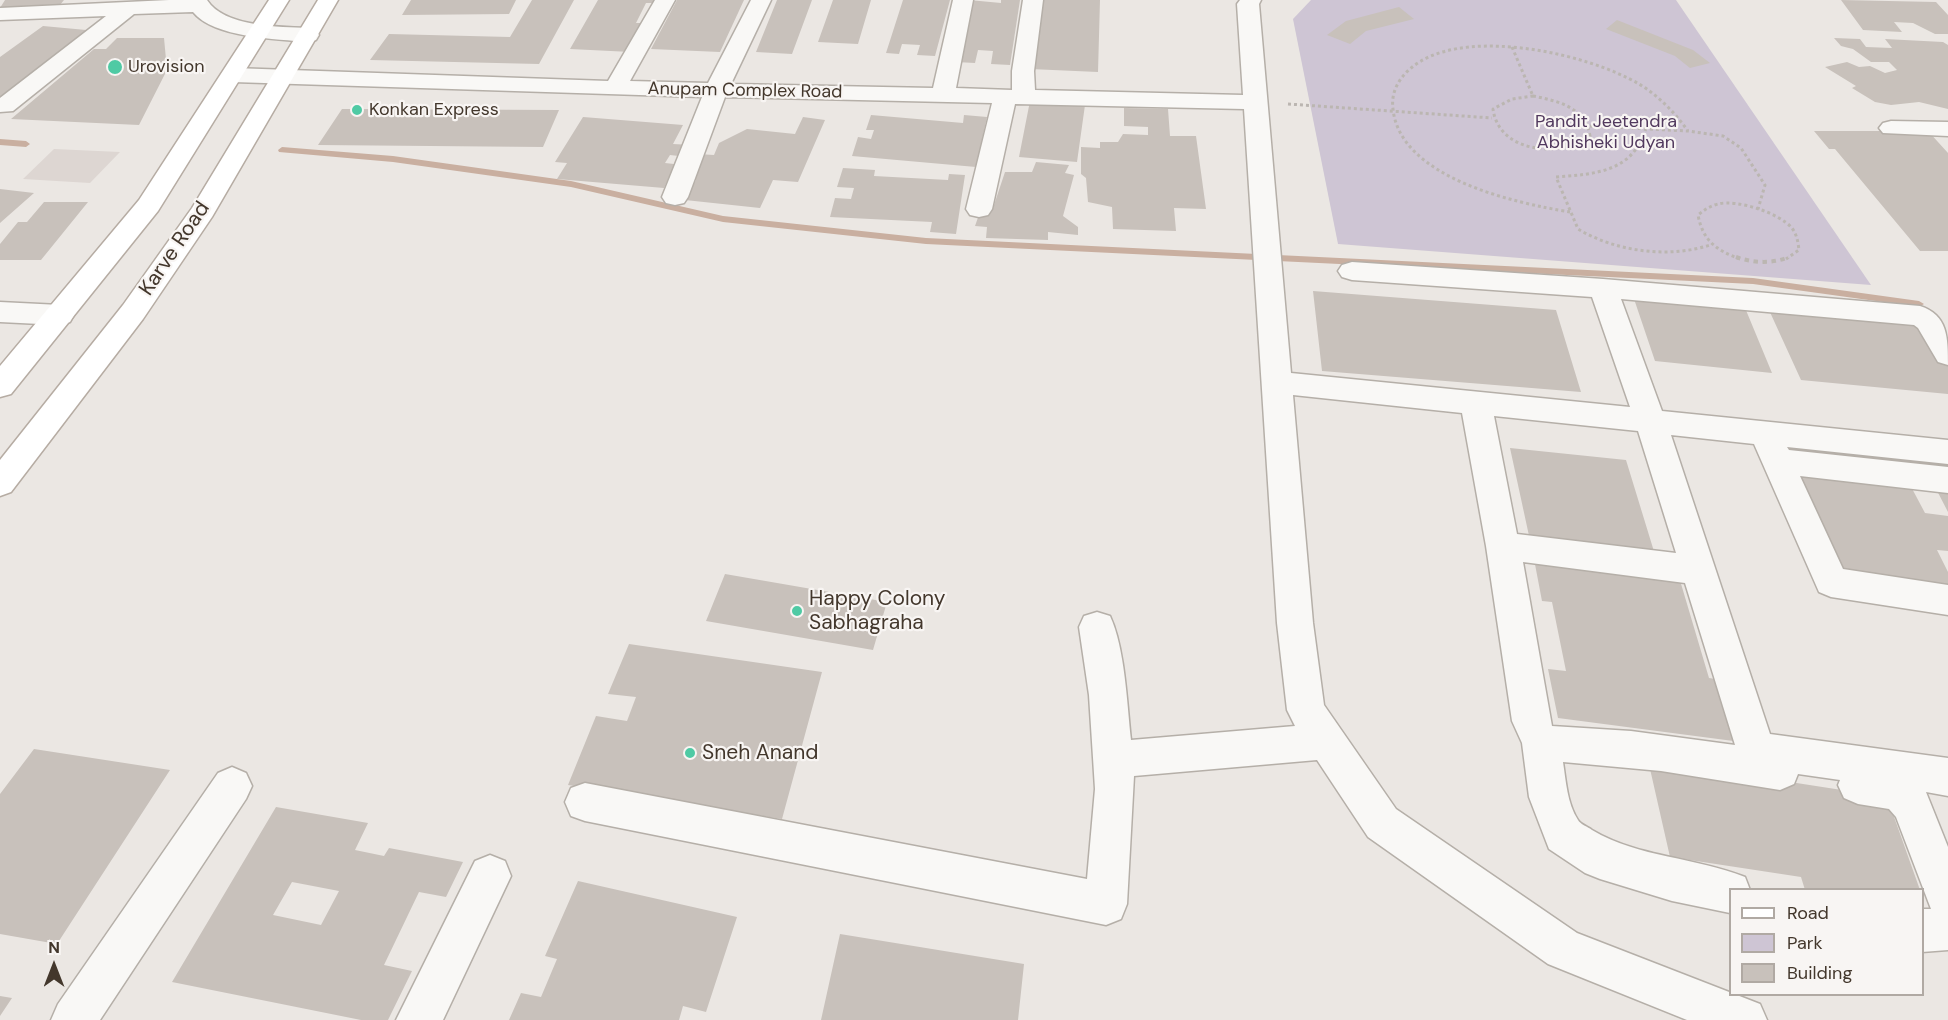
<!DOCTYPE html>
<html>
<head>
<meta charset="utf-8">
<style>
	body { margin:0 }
	#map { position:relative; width:1948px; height:1020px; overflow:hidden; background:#ebe7e3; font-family:"DM Sans",sans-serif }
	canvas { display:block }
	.legend { position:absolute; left:1729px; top:888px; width:195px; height:108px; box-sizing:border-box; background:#f8f5f3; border:2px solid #b0a9a3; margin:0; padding:8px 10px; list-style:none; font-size:18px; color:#43372c }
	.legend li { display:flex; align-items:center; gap:12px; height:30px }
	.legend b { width:30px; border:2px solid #b0a9a3 }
	.north { position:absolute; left:24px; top:936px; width:60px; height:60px; -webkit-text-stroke:4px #f8f5f3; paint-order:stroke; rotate:0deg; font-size:16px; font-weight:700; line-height:24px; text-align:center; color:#43372c }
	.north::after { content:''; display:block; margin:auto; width:21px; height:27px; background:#43372c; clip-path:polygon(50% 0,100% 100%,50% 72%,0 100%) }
</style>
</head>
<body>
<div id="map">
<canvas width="1948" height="1020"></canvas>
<ul class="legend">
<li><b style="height:8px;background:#fff"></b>Road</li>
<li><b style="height:16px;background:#cec5d4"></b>Park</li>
<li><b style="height:16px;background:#c8c1bb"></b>Building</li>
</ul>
<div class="north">N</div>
</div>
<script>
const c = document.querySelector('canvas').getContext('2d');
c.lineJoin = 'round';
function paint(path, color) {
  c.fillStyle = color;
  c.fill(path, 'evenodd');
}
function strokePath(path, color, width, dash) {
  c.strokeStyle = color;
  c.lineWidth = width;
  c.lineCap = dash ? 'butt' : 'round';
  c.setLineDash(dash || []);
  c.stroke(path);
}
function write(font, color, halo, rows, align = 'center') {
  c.font = font + ' "DM Sans",sans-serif';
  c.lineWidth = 4.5;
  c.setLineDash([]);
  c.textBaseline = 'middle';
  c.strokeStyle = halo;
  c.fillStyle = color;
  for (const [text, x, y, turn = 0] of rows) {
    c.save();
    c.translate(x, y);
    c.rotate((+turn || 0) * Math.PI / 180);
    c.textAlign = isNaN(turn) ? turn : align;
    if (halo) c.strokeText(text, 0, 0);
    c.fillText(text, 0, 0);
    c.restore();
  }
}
paint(new Path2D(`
	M54 149 120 152 90 183 23 179Z`), '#ddd6d2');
paint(new Path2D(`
	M1311 0H1676L1871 285 1338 244 1293 19Z`), '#cec5d4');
paint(new Path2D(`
	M0 139 26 141 30 144 26 147 0 145Z
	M282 147 393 156 571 181 723 216 926 238 1753 278 1919 301 1924 304 1919 307 1753 284 926 244 723 222 571 187 393 162 279 152 278 150Z`), '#c9afa0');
paint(new Path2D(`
	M5 0H64L60 5 0 8Z
	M411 0H516L509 14 402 15Z
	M532 0H574L539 64 370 60 389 34 510 37Z
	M598 0H655L653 3H646L636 23H645L631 52 570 49Z
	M677 0H744L720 52 651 49Z
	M777 0H812L792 54 756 52Z
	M833 0H871L858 44 818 42Z
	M903 0H950L935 56 917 55 920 45 902 44 899 54 886 53Z
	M969 0 1001 3V0H1020L1010 65 991 64 993 51 978 50 975 63 956 62Z
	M1038 0H1100L1098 72 1030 69Z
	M1841 0 1936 2 1948 15V34H1935L1913 23 1894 22 1902 32 1863 30Z
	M1399 7 1414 19 1366 31 1350 44 1327 35 1346 21Z
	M1617 20 1693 50 1710 63 1690 68 1675 56 1606 29Z
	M43 26 97 31 10 98 0 97V57Z
	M117 38H164L167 70 139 125 11 119 94 49H106Z
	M1834 38 1860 39 1866 47 1892 48 1885 39 1943 42 1948 45V109L1919 102 1891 105 1875 102 1852 88 1856 86 1825 67 1847 62 1859 67 1870 66 1885 73 1897 70 1889 62H1871L1853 49 1841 46Z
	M1030 101 1085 105 1077 162 1019 157Z
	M1124 108 1168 109 1170 136H1196L1206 209 1174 208 1176 231 1113 229 1112 207 1088 202 1086 178 1081 174V147L1100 148V142H1118L1123 134 1148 135V127L1124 126Z
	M342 109 559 110 543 147 318 145Z
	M871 115 963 123 964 115 987 117 976 167 852 156 858 137 871 139 874 130H866Z
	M583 117 683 125 673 144 692 145 687 157 670 155 665 163 683 165 676 177H669L664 188 557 179 567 163 555 162Z
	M803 117 825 120 798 182 773 180 760 208 685 200 696 180 689 177 698 154 714 155 719 143 747 129 795 134Z
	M1814 131H1928L1948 153V251H1920L1835 149H1829Z
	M1036 162 1069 165 1065 173 1074 175 1063 216 1078 227V235L1048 232V240L986 238 987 227 975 226 981 209 993 208 1005 172H1032Z
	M843 168 875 170 874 176 948 180 949 174 965 175 956 234 930 232 932 222 830 217 835 198 851 199 854 188 837 187Z
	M0 189 34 193 0 223Z
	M44 202H88L41 260H0V244L18 222H27Z
	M1313 291 1556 310 1581 392 1322 371Z
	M1632 293 1743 303 1772 373 1655 361Z
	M1769 310 1925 324 1948 363V394L1801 380Z
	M1510 448 1626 460 1656 558 1531 545Z
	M1793 469 1908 481 1925 513 1948 516V551L1937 550 1948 572V588L1839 576Z
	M1933 483 1948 484V512Z
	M1534 559 1679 577 1709 678 1722 680 1741 742 1558 718 1548 669 1566 671 1552 602 1542 601Z
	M725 574 887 602 873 650 706 621Z
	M629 644 822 672 782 819 568 785 596 716 627 721 636 697 608 694Z
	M34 749 170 770 57 944 0 934V794Z
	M1648 760 1887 797 1920 890H1805L1801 877 1670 857Z
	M276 807 368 823 355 850 384 856 389 848 463 862 446 897 419 892 384 965 412 971 388 1020H361L172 982ZM292 882 339 891 321 925 273 915Z
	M578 881 737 917 706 1012 683 1006 679 1020H509L521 993 541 997 557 959 545 956Z
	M840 934 1024 964 1018 1020H821Z
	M0 996 12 998 0 1016Z`), '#c8c1bb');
const minor = new Path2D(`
	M169 0H207C224 27 280 27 308 28L316 30 319 35 316 40 308 42C277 39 214 38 193 12L134 14 13 111 0 112V98L106 16 0 20V8Z
	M655 0H675L630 81 708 83 751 0H771L731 84 933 88 953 0H973L956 88 1012 90V71L1023 0H1043L1034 71 1035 90 1243 95 1237 4 1240 0H1261L1259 4 1291 373 1630 407 1592 297 1352 280 1342 277 1338 271 1342 265 1352 262 1603 279 1920 306C1948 315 1948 338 1948 365L1938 362 1918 328 1914 325 1621 299 1662 411 1948 440V464L1787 447 1789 450 1948 467V493L1800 476 1843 569 1948 585V615L1831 597 1819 592 1754 444 1671 435 1770 734 1948 758V796L1926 792 1948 847V950L1922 952V909H1931L1896 817 1889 809 1858 804 1844 798 1838 785 1840 780 1798 774 1794 784 1780 790 1661 771 1563 762C1566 781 1567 803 1578 820 1580 824 1588 827 1592 830 1639 858 1696 857 1745 877L1750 890H1730V913L1672 901 1600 879 1585 873 1549 849 1529 797 1522 743 1512 721 1486 546 1462 413 1293 395 1313 623 1324 705 1396 809 1577 933 1760 1004 1767 1020H1687L1548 964 1368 837 1317 760 1134 776 1127 904 1121 919 1106 925 585 821 571 816 565 802 571 788 585 783 1087 879 1095 789 1089 695 1079 627 1084 616 1097 612 1110 616C1125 648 1127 704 1131 740L1295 726 1287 710 1277 623 1244 109 1015 104 992 209 988 215 979 217 970 215 966 209 992 103 725 97 688 197 684 203 675 205 666 203 662 197 702 97 233 82 225 80 222 75 225 70 233 68 608 81ZM1494 416 1638 431 1676 553 1517 534ZM1523 562 1685 583 1735 745 1631 731 1552 726Z
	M1891 121 1948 122V136L1883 133 1879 128 1883 123Z
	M0 302 60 305 70 308 74 315 70 322 60 325 0 322Z
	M232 767 246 773 252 786 246 799 100 1020H51L58 1004 218 773Z
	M490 855 505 861 511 876 443 1020H396L475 861Z`);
const major = new Path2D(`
	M269 0H289L158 211 11 394 0 397V366L139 200Z
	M318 0H338L212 217 143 319 11 492 0 496V460L123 305 192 208Z`);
strokePath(minor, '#b5afa8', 3);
strokePath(major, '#b6aca3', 3);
strokePath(new Path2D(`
	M1512 47 1533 96
	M1533 96C1558 101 1585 107 1590 136 1559 158 1499 153 1493 109L1512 99Z
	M1288 104 1492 118
	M1590 126 1688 131 1723 136 1741 148 1765 185 1758 209
	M1646 128C1633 172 1596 174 1556 177L1578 229C1616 252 1671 259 1713 244
	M1570 212C1515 203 1400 178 1393 109 1390 88 1404 71 1421 61 1475 29 1588 54 1639 84 1659 96 1675 113 1688 131
	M1740 259C1716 250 1703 241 1698 215 1704 210 1710 206 1718 204 1737 199 1779 213 1792 228 1797 235 1798 242 1799 250L1786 259`), '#bbb6b1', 3, [3, 3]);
strokePath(new Path2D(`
	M1736 257C1753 263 1772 264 1789 257`), '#bbb6b1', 4, [4.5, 4.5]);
paint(minor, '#f9f8f6');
paint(major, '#fff');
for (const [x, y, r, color] of [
	[115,67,8,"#4fcaa4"],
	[357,110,6,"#4fcaa4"],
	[797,611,6,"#4fcaa4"],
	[690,753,6,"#4fcaa4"]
]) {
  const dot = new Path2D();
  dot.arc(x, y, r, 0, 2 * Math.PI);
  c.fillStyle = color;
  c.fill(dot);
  strokePath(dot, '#f8f5f3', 2);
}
write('18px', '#43372c', '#f8f5f3', [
	["Urovision",128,67],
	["Konkan Express",369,110]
], 'left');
write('18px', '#43372c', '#f8f5f3', [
	["Anupam Complex Road",745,91,1]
]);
write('18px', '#51395e', '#f8f5f3', [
	["Pandit Jeetendra",1606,122],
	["Abhisheki Udyan",1606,143]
]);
write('21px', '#43372c', '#f8f5f3', [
	["Karve Road",175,249,-56]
]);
write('21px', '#43372c', '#f8f5f3', [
	["Happy Colony",809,599],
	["Sabhagraha",809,623],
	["Sneh Anand",702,753]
], 'left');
</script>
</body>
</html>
